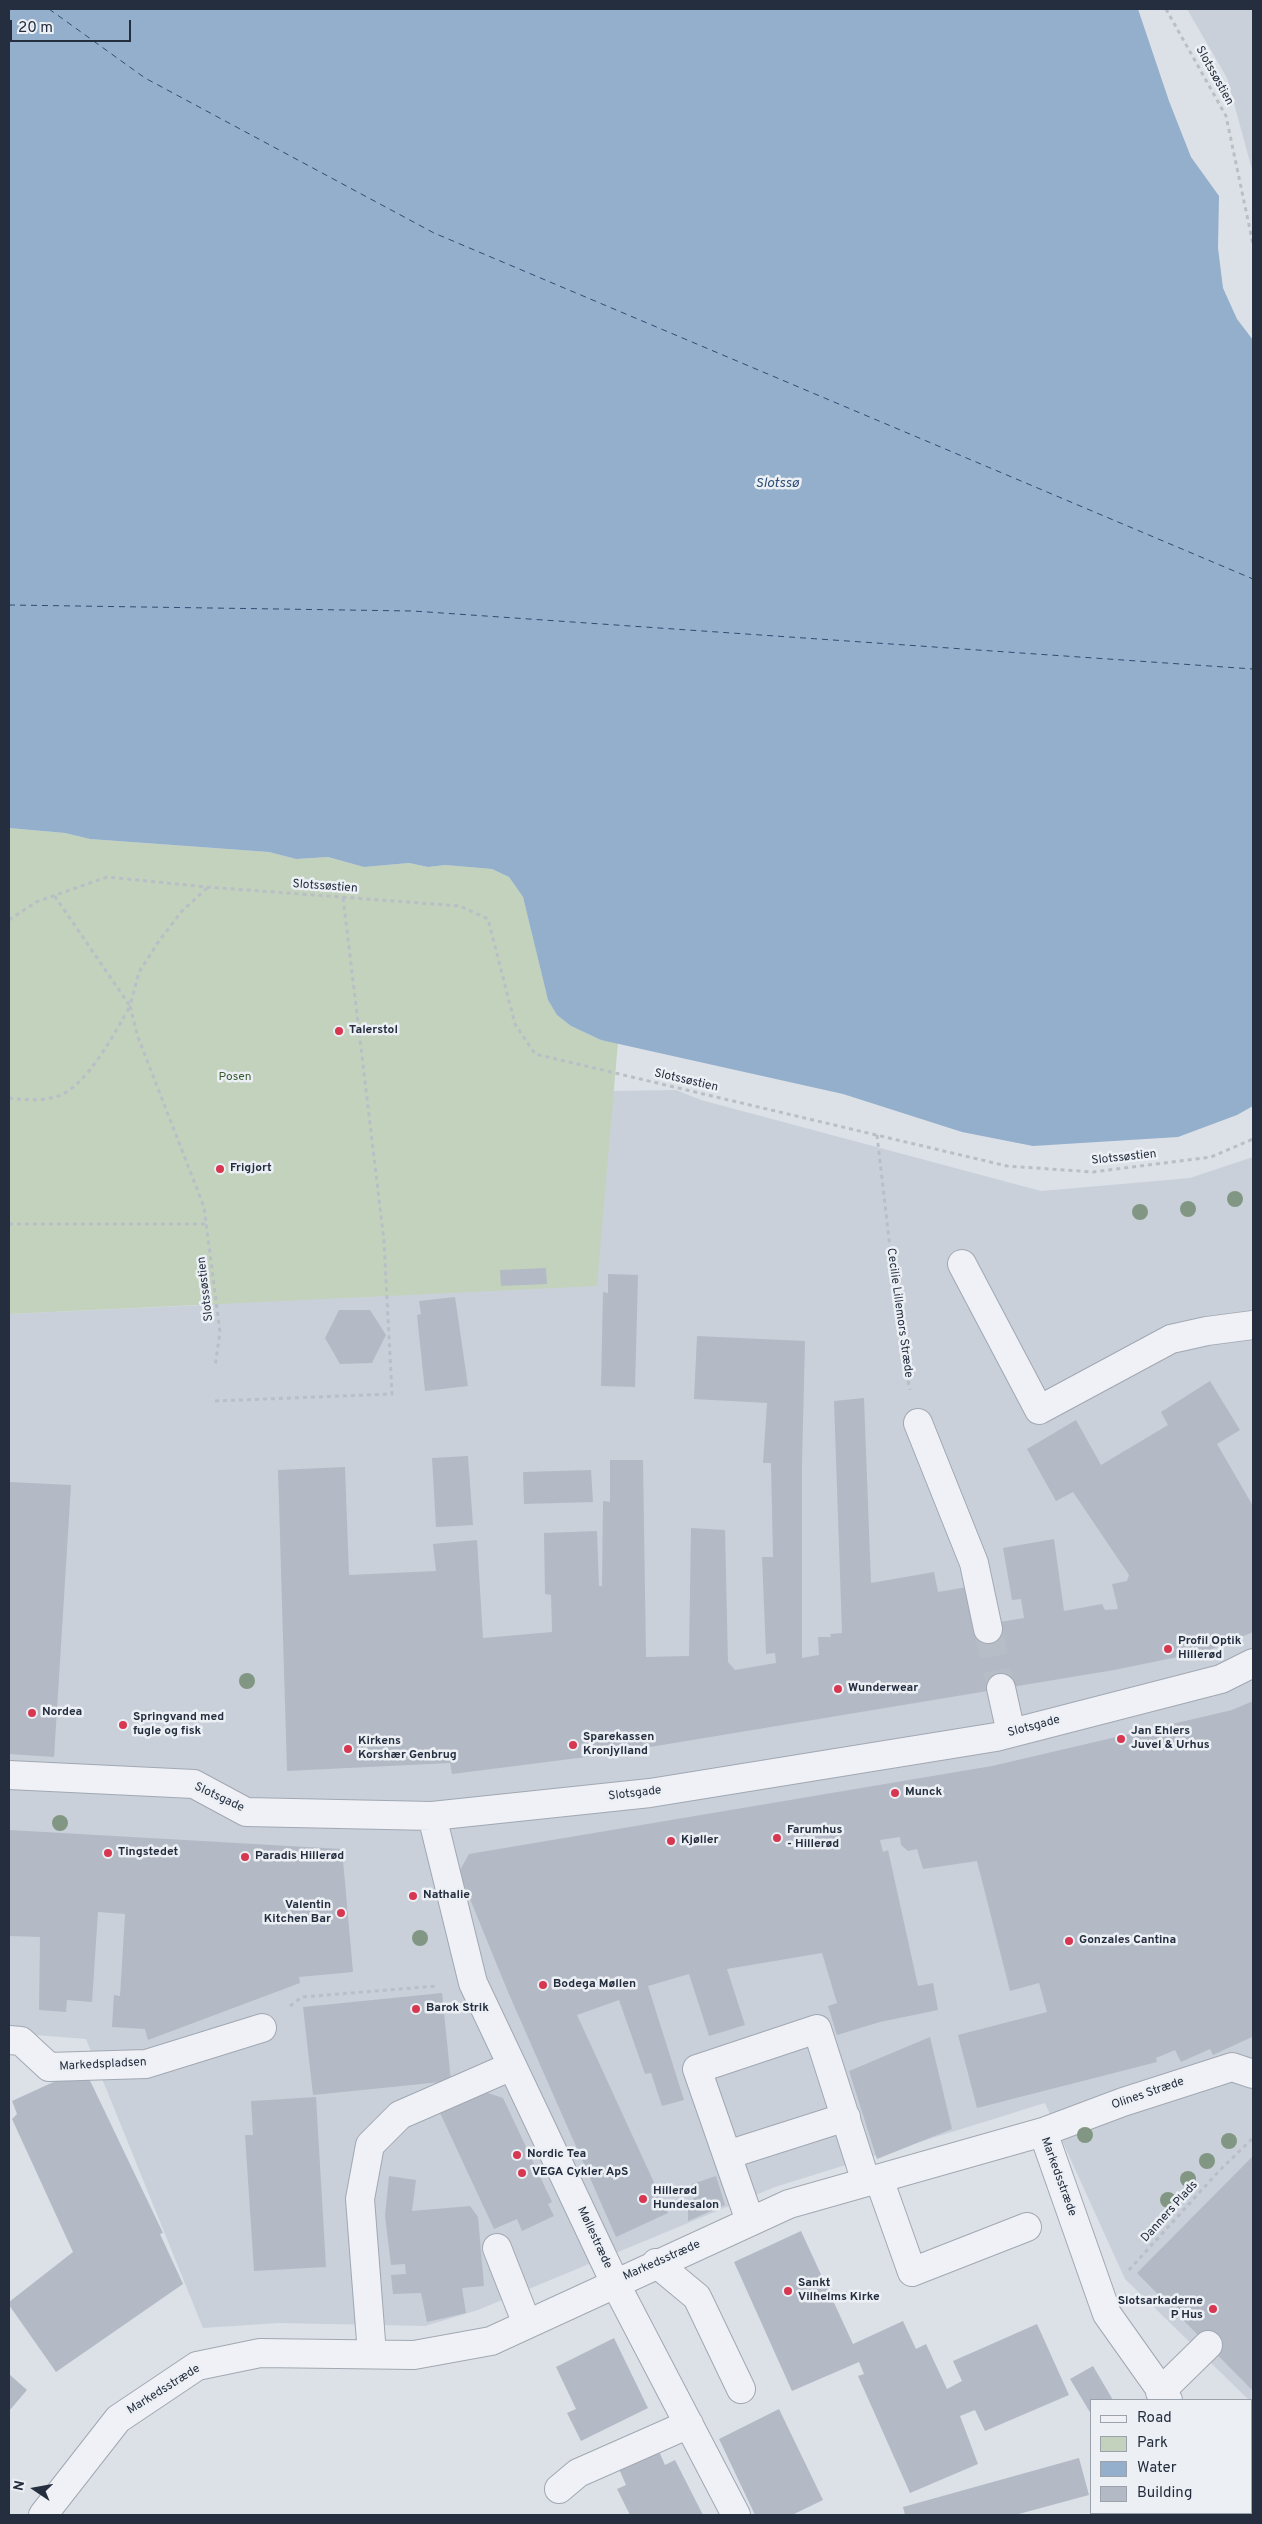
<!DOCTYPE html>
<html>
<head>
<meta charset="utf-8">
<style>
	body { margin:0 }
	#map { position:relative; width:1262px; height:2524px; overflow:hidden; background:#dce1e8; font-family:Overpass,sans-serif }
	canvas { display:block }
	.frame { position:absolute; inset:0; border:10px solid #252e3f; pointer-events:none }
	.legend { position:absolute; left:1090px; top:2399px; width:162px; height:115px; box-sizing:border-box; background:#ecf0f5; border:1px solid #9ca2ac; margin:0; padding:6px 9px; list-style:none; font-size:15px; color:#252e3f }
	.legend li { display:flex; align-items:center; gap:10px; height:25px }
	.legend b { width:25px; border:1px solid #9ca2ac }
	.north { position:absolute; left:10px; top:2464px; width:50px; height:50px; -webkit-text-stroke:4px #ecf0f5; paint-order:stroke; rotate:282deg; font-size:14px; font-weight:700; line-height:20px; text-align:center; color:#252e3f }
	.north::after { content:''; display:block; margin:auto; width:18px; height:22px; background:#252e3f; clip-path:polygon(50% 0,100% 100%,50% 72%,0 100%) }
	.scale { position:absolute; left:10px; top:20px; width:121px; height:22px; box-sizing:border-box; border:2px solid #252e3f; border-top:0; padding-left:6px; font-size:15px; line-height:18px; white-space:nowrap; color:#252e3f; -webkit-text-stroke:4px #ecf0f5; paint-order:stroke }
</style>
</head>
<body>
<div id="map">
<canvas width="1262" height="2524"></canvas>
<div class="frame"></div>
<ul class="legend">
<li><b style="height:6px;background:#eff1f6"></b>Road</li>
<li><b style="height:14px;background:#c2d2bd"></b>Park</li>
<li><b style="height:14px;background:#94afcb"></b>Water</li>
<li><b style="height:14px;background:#b3bac5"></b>Building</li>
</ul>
<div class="north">N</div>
<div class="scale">20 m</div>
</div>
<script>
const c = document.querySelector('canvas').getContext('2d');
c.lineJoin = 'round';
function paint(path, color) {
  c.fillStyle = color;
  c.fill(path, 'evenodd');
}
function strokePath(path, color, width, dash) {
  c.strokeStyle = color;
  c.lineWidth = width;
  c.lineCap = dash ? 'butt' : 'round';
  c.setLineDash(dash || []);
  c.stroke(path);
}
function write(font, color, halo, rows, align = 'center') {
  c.font = font + ' Overpass,sans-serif';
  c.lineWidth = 5;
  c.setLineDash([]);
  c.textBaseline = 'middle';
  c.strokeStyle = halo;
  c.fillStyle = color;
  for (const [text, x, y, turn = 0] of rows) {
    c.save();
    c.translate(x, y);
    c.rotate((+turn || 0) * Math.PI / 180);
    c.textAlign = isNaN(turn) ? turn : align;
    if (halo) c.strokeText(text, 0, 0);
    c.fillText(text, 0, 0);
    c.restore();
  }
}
paint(new Path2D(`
	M1187 9H1253V173L1227 78Z
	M676 1090 701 1100 1041 1191 1190 1178 1253 1157V2404L1125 2279 1045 2103 775 2187 478 2310 425 2326 279 2323 203 2328 86 2039 9 2033V1314L204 1305 612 1091Z`), '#cad0da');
paint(new Path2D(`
	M9 828 65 833 90 839 269 852 296 859 328 857 364 867 409 863 428 867 445 865 492 869 509 877 523 897 548 999 557 1015 571 1026 601 1040 618 1042 597 1286 9 1314Z`), '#c2d2bd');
paint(new Path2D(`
	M9 9H1138L1169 101 1191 157 1219 196 1218 248 1223 288 1237 319 1253 340V1106L1237 1115 1178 1137 1033 1146 962 1132 843 1094 601 1040 571 1026 557 1015 548 1000 523 897 509 877 492 869 445 865 428 867 409 863 364 867 328 857 296 859 269 852 90 839 65 833 9 828Z`), '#94afcb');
strokePath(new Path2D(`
	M49 9 145 78 434 233 1253 579
	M9 605 413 611 1253 669`), '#2d4d75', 1, [6, 5]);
paint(new Path2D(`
	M546 1268 547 1284 501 1286 500 1270Z
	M608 1274 638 1275 635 1387 601 1386 603 1292 608 1293Z
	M455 1297 468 1386 425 1391 417 1315 421 1314 419 1301Z
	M339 1310H370L386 1335 372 1363 340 1364 325 1338Z
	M697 1336 805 1341 802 1464V1658L819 1655 818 1637H831L830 1634 842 1633 834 1401 864 1398 871 1583 934 1572 938 1592 967 1587 1000 1622 1024 1618 1021 1599 1012 1600 1003 1548 1054 1539 1064 1611 1102 1604 1105 1610 1118 1609 1112 1584 1127 1581 1129 1575 1073 1492 1056 1501 1027 1449 1076 1420 1101 1465 1168 1425 1161 1412 1210 1381 1240 1430 1217 1444 1253 1506V1632L1207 1651 1114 1670 602 1755 452 1774 450 1763 287 1771 278 1470 345 1467 349 1575 436 1571 433 1544 477 1540 483 1638 552 1632 551 1595 545 1594 544 1533 597 1531 599 1586H602L603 1501 610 1502V1460H643L646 1657 689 1656 691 1528 725 1530 728 1662 735 1670 776 1663 775 1653 766 1654 762 1557H773L771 1463H763L767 1403 694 1399Z
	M468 1456 473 1525 436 1527 432 1458Z
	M591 1470 593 1502 524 1504 523 1472Z
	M9 1482 71 1485 54 1757 9 1754Z
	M1253 1701V2041L1252 2037 1213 2055 1210 2049 1181 2062 1175 2050 1156 2058 1157 2062 977 2108 958 2035 1047 2012 1039 1983 1010 1991 977 1861 923 1869 917 1849 908 1851 901 1845 900 1837 880 1840 883 1852 888 1850 918 1986 933 1983 938 2010 880 2022 837 2035 828 2006 837 2003 822 1953 727 1969 745 2025 709 2036 689 1974 648 1986 684 2100 662 2106 651 2073 645 2074 619 2000 577 2015 668 2213 616 2237 508 1992 459 1872 469 1854 992 1766 1232 1710Z
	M9 1830 342 1849 353 1972 299 1977 300 1983 148 2040 145 2029 112 2027 114 1995 120 1996 125 1914 98 1912 92 2002 67 2000 66 2012 39 2010 40 1937 9 1936Z
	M442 1993 451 2081 313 2095 303 2007Z
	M930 2037 952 2129 877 2159 849 2071Z
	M84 2068 163 2233 160 2234 183 2284 56 2372 9 2305V2302L73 2252 12 2119 17 2114 12 2101Z
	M485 2092 503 2098 552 2202 548 2204 554 2216 522 2231 517 2219 494 2229 440 2113Z
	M316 2097 326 2267 254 2271 245 2135H253L251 2101Z
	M1253 2156V2391L1137 2273Z
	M389 2176 416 2180 412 2211 470 2206 478 2217 484 2286 462 2288 466 2313 427 2322 421 2293 393 2294 391 2275 406 2274 405 2264 391 2265 385 2216Z
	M716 2176 725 2205 688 2221V2201L696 2197 692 2184Z
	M801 2231 853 2344 903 2321 916 2349 926 2344 947 2389 962 2381 953 2361 1037 2324 1069 2395 985 2431 975 2410 960 2416 978 2464 910 2493 858 2376 864 2374 859 2362 792 2391 734 2262Z
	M614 2338 648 2408 581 2441 567 2413 576 2409 556 2367Z
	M1093 2366 1113 2400H1091V2414L1070 2379Z
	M9 2374 27 2390 9 2411Z
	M779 2409 823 2500 792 2515H755L719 2439Z
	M658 2449 665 2465 675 2460 703 2515H630L617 2489 626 2485 619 2469Z
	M1079 2458 1089 2495 1015 2515H905L903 2507Z`), '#b3bac5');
strokePath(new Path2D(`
	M988 1629 1001 1688`), '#b7bdc6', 28, [28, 14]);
const minor = new Path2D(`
	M962 1264 1039 1410 1171 1339 1207 1331 1253 1325
	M918 1423 974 1563 988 1629
	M1001 1688 1011 1733
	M9 1775 194 1784 246 1812 432 1816 650 1793 996 1737 1221 1679 1253 1663
	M432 1816 473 1983 615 2283 736 2515
	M9 2040 21 2041 49 2067 146 2064 262 2028
	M1043 2132 1123 2102 1232 2067 1253 2074
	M727 2155 846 2117
	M879 2179 912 2272 1027 2227
	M750 2221 697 2069 817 2029 866 2182
	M497 2248 527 2324
	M656 2263 697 2297 741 2389
	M372 2354 360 2199 370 2145 400 2115 512 2066
	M1160 2392 1208 2345
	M559 2489 578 2473 689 2424
	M1251 2493 1253 2496
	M43 2515 118 2419 197 2366 260 2353 414 2355 491 2341 789 2204 1043 2132 1107 2314 1168 2400`);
strokePath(minor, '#a1a8b2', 30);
strokePath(new Path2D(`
	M1166 9 1226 116 1253 244
	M207 888 182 911 159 941 139 972 130 1006 138 1037 204 1207 220 1332 215 1367
	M9 920 36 902 107 877 207 887 460 906 488 919 515 1024 535 1054 1007 1166 1093 1172 1211 1157 1253 1139
	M9 1098C24 1100 40 1101 55 1097 85 1090 116 1031 130 1006L54 895
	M877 1135 902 1353 910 1390
	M9 1224H207
	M215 1401 392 1394 384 1241 343 897
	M290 2006 302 1997 437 1986
	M1129 2270 1219 2171 1253 2138
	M1143 2513 1144 2515`), '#babec6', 3, [4, 4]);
strokePath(minor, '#eff1f6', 28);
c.fillStyle = '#829783';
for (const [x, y] of [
	[1235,1199],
	[1188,1209],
	[1140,1212],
	[247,1681],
	[60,1823],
	[420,1938],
	[1085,2135],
	[1229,2141],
	[1207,2161],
	[1188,2179],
	[1168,2200]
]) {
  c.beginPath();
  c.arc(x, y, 8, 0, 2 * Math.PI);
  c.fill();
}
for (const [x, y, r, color] of [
	[339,1031,5,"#d73750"],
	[220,1169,5,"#d73750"],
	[1168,1649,5,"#d73750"],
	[838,1689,5,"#d73750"],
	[32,1713,5,"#d73750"],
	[123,1725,5,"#d73750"],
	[1121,1739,5,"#d73750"],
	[573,1745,5,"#d73750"],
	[348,1749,5,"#d73750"],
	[895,1793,5,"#d73750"],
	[777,1838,5,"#d73750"],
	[671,1841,5,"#d73750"],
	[108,1853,5,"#d73750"],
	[245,1857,5,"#d73750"],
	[413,1896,5,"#d73750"],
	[341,1913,5,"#d73750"],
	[1069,1941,5,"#d73750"],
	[543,1985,5,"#d73750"],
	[416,2009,5,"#d73750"],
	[517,2155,5,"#d73750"],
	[522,2173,5,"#d73750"],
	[643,2199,5,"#d73750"],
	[788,2291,5,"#d73750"],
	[1213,2309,5,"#d73750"]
]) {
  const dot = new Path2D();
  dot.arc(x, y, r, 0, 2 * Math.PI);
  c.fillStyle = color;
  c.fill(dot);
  strokePath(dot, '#ecf0f5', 2);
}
write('12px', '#252e3f', '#ecf0f5', [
	["Slotssøstien",1214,76,61],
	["Slotssøstien",325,887,4],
	["Slotssøstien",686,1081,13],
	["Slotssøstien",1124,1158,-6],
	["Slotssøstien",206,1289,-97],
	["Cecilie Lillemors Stræde",899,1313,82],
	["Slotsgade",1034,1727,-15],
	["Slotsgade",635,1794,-7],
	["Slotsgade",219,1798,25],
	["Markedspladsen",103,2065,-3],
	["Olines Stræde",1148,2094,-19],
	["Markedsstræde",1058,2177,70],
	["Danners Plads",1170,2212,-48],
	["Møllestræde",594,2238,65],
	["Markedsstræde",662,2261,-24],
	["Markedsstræde",164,2390,-32]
]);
write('bold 12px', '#252e3f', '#ecf0f5', [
	["Talerstol",349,1031],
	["Frigjort",230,1169],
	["Profil Optik",1178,1642],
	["Hillerød",1178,1656],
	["Wunderwear",848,1689],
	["Nordea",42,1713],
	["Springvand med",133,1718],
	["fugle og fisk",133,1732],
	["Jan Ehlers",1131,1732],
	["Juvel & Urhus",1131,1746],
	["Sparekassen",583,1738],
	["Kronjylland",583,1752],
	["Kirkens",358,1742],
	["Korshær Genbrug",358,1756],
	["Munck",905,1793],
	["Farumhus",787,1831],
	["- Hillerød",787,1845],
	["Kjøller",681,1841],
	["Tingstedet",118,1853],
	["Paradis Hillerød",255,1857],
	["Nathalie",423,1896],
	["Valentin",331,1906,"right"],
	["Kitchen Bar",331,1920,"right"],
	["Gonzales Cantina",1079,1941],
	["Bodega Møllen",553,1985],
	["Barok Strik",426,2009],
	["Nordic Tea",527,2155],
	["VEGA Cykler ApS",532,2173],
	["Hillerød",653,2192],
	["Hundesalon",653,2206],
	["Sankt",798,2284],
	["Vilhelms Kirke",798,2298],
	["Slotsarkaderne",1203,2302,"right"],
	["P Hus",1203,2316,"right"]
], 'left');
write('12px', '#395b31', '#ecf0f5', [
	["Posen",235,1078]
]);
write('italic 14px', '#2d4d75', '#ecf0f5', [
	["Slotssø",777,484]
]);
</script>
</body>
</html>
